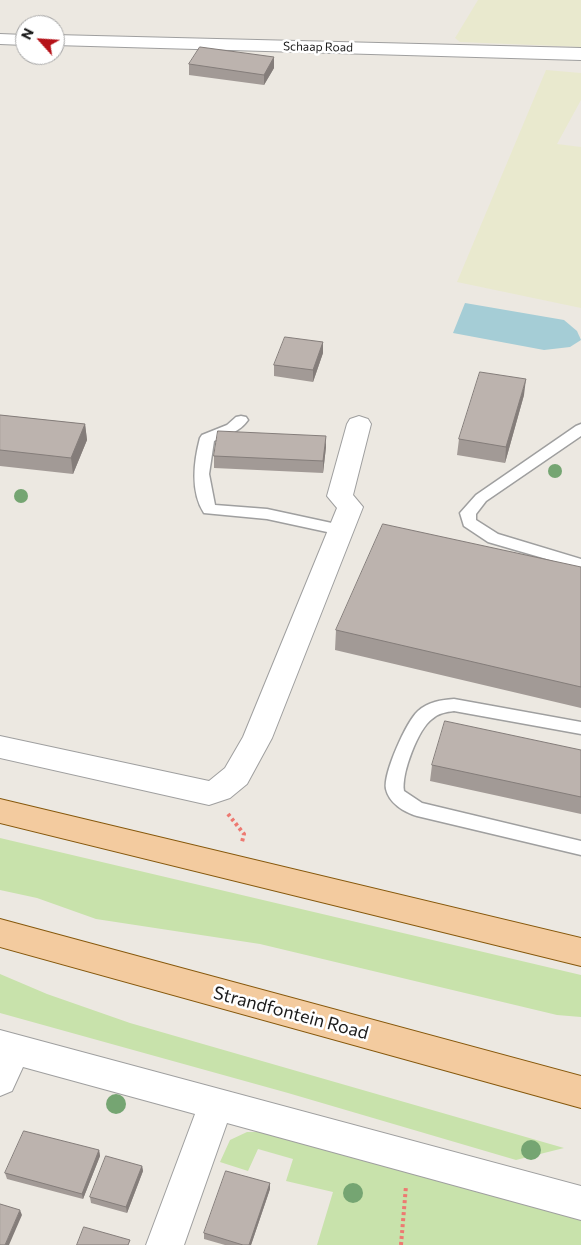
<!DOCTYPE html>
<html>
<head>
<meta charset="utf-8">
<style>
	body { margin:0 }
	#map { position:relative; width:581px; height:1245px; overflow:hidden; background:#ece8e1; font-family:Commissioner,sans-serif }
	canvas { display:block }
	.north { position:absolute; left:15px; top:15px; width:50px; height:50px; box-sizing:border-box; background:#fff; border:1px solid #a4a4a4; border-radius:50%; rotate:296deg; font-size:14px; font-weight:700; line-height:20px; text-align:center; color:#1b1b1b }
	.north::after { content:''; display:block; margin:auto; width:18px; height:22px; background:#b51118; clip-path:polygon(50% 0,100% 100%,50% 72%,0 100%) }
</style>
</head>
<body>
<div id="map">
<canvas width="581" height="1245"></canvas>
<div class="north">N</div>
</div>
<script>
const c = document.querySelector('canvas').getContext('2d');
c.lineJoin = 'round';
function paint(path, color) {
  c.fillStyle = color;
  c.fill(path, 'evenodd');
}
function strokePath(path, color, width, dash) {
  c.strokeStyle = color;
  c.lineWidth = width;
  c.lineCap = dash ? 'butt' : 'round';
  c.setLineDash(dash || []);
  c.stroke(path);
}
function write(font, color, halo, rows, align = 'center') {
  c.font = font + ' Commissioner,sans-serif';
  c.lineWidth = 5;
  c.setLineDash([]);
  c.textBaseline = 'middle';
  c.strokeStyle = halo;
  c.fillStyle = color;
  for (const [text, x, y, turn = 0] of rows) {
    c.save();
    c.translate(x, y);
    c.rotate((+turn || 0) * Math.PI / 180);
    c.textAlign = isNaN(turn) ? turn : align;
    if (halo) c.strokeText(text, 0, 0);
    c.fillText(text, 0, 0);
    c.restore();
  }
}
paint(new Path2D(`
	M478 0H581V47L460 42 455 38Z
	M546 70 581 73V100L557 144 581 147V308L457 282Z`), '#e9e9ce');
paint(new Path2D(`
	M0 838 581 975V1017L557 1015 260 944 96 919 37 898 0 890Z
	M0 974 47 994 130 1023 564 1148 516 1160 288 1093 0 1013Z
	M247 1132H264L581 1219V1245H317L333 1192 286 1181 293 1159 258 1149 248 1171 220 1162 230 1140Z`), '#c8e2ab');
paint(new Path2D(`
	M465 303 564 320 577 331 581 340 570 347 544 350 453 333Z`), '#a5cdd6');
const lane = new Path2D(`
	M241 416 246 417 248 420C240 432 227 435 214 441L209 474 215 505 267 509 341 525 346 526 349 530 346 534 341 535 267 519 204 513C190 491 194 461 200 438L202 435 227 425 236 417Z
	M581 424V436L486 501 476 514V520L498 534 581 559V569L488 542 464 526 460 513 476 495 576 426Z
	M454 699 581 722V734L454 711C446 712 439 713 432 719 418 729 401 774 404 791L422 803 581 841V855L417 816C404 812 389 803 386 789 383 774 406 722 418 711 428 702 441 700 454 699Z`);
const street = new Path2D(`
	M0 34 25 35V45L0 44Z
	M55 35 581 48V60L55 45Z
	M359 416 368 419 371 424 353 495 363 507 272 738 247 784 230 798 209 805 0 758V736L209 781 225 768 243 737 337 508 327 496 347 424 350 419Z
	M0 1030 581 1186V1220L227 1123 184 1245H146L195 1114 23 1067 12 1091 0 1096Z`);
const primary = new Path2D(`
	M0 799 581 938V966L0 823Z
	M0 919 581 1076V1108L0 947Z`);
strokePath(lane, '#9f9f9f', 3);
strokePath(street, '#9f9f9f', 2);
strokePath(primary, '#86580c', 2);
strokePath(new Path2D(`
	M228 814 244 834 242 842
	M401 1245 406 1186`), '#ed7971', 4, [3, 3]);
paint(lane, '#fff');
paint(street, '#fff');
paint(primary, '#f3cb9f');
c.fillStyle = '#75a572';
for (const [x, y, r] of [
	[555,471,7],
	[21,496,7],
	[116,1104,10],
	[531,1150,10],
	[353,1193,10]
]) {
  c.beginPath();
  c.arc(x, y, r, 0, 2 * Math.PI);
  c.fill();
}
paint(new Path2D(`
	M274 57V68L264 85 189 75V64Z
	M323 342V353L313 382 274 376V365Z
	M524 395 505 463 457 455 459 439Z
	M0 415 85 424 87 440 73 474 0 466Z
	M326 447 323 473 214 468V456Z
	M581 567V708L335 650 336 630Z
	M581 750V814L430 781 432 765Z
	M99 1150 100 1156 83 1199 7 1179 5 1173Z
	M142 1166 143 1171 127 1213 91 1203 90 1197Z
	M270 1183V1189L251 1245H225L204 1239V1233Z`), '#a29a96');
paint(new Path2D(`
	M274 57V68L264 85V75Z
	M323 342V353L313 382V370Z
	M526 379 524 395 505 463 506 447Z
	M85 424 87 440 73 474 71 458Z
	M326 436V447L323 473V461Z
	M99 1150 100 1156 83 1199 82 1194Z
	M142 1166 143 1171 127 1213 126 1207Z
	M270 1183V1189L251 1245H249Z
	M20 1210 22 1215 9 1245H5Z`), '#847d7a');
const building = new Path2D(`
	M200 47 274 57 264 75 189 64Z
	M285 337 323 342 313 370 274 365Z
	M480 372 526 379 506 447 459 439Z
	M0 415 85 424 71 458 0 450Z
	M218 431 326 436 323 461 214 456Z
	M383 524 581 567V687L336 630Z
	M445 721 581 750V797L432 765Z
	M24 1131 99 1150 82 1194 5 1173Z
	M106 1156 142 1166 126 1207 90 1197Z
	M226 1171 270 1183 249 1245H243L204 1233Z
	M0 1204 20 1210 5 1245H0Z
	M84 1227 130 1240 128 1245H77Z`);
paint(building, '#bcb3ae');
strokePath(building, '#847d7a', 1);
write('12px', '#1b1b1b', '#fff', [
	["Schaap Road",318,47,1]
]);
write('18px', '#1b1b1b', '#fff', [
	["Strandfontein Road",291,1013,15]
]);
</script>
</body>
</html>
